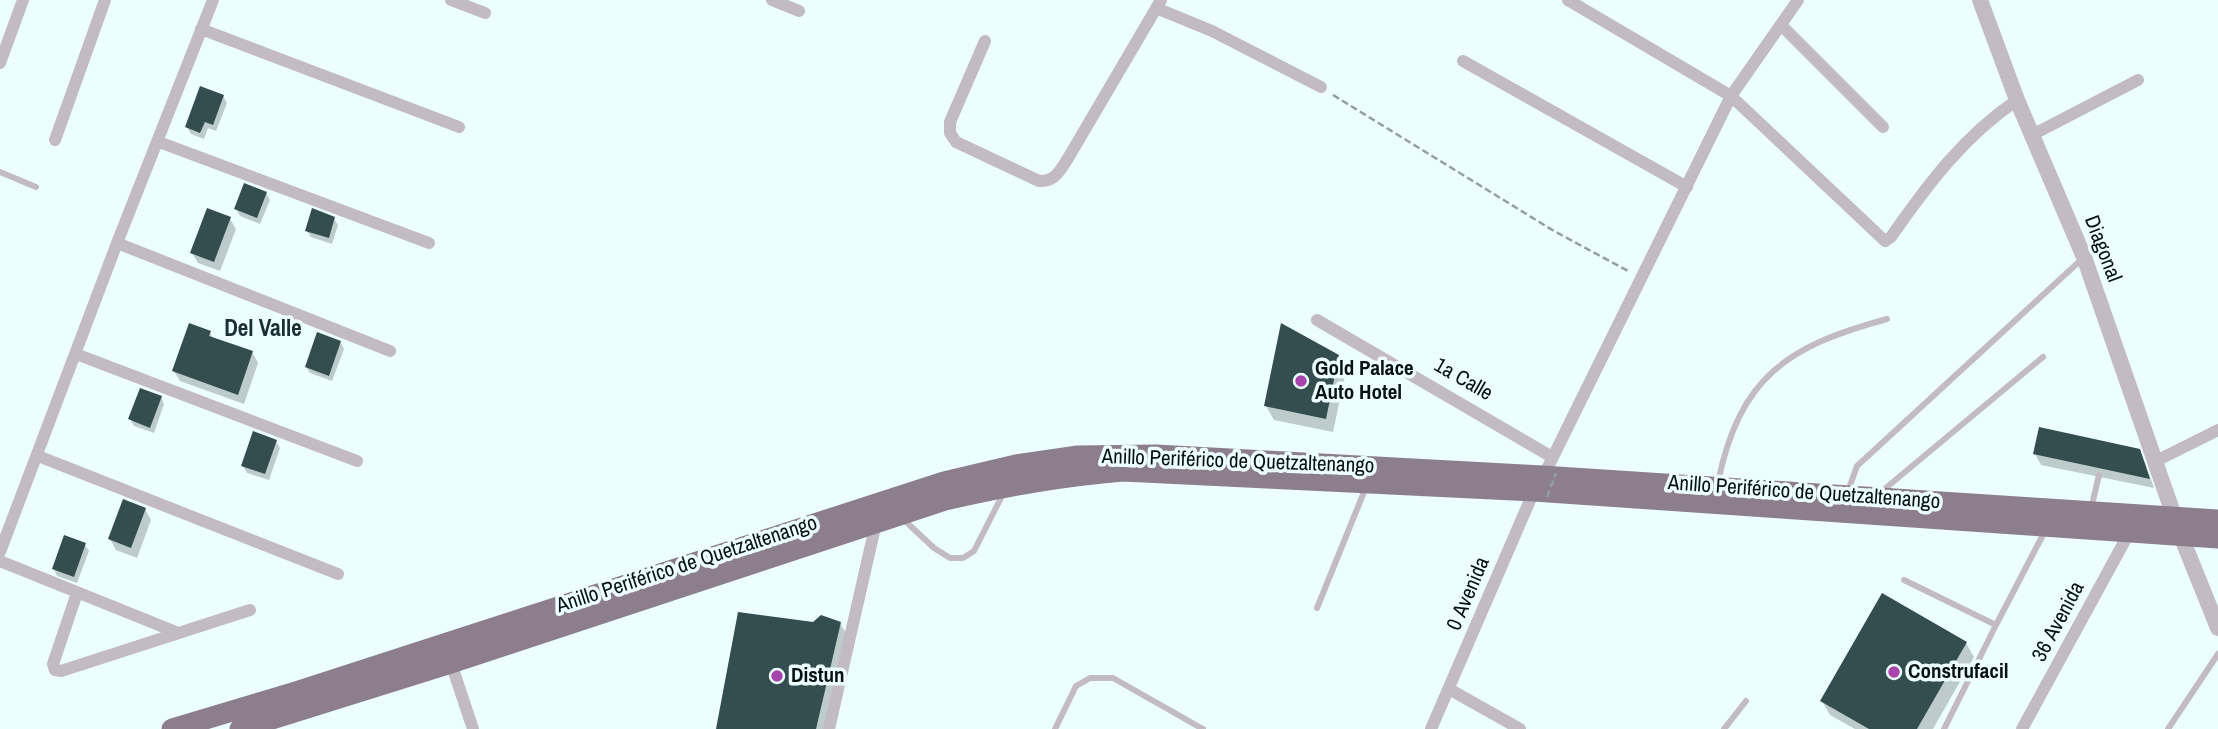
<!DOCTYPE html>
<html>
<head>
<meta charset="utf-8">
<style>
	body { margin:0 }
	canvas { display:block; background:#ecfeff }
</style>
</head>
<body>
<canvas width="2218" height="729"></canvas>
<script>
const c = document.querySelector('canvas').getContext('2d');
c.lineJoin = 'round';
function paint(path, color) {
  c.fillStyle = color;
  c.fill(path, 'evenodd');
}
function strokePath(path, color, width, dash) {
  c.strokeStyle = color;
  c.lineWidth = width;
  c.lineCap = dash ? 'butt' : 'round';
  c.setLineDash(dash || []);
  c.stroke(path);
}
function write(font, color, halo, rows, align = 'center') {
  c.font = font + ' "Archivo Narrow",sans-serif';
  c.lineWidth = 7;
  c.setLineDash([]);
  c.textBaseline = 'middle';
  c.strokeStyle = halo;
  c.fillStyle = color;
  for (const [text, x, y, turn = 0] of rows) {
    c.save();
    c.translate(x, y);
    c.rotate((+turn || 0) * Math.PI / 180);
    c.textAlign = isNaN(turn) ? turn : align;
    if (halo) c.strokeText(text, 0, 0);
    c.fillText(text, 0, 0);
    c.restore();
  }
}
paint(new Path2D(`
	M223 96 227 103 216 131 208 128 204 139 191 134 187 127Z
	M266 193 270 200 260 224 240 216 236 209Z
	M230 219 236 229 220 271 198 263 192 253Z
	M334 219 338 225 332 244 311 237 307 231Z
	M210 333 214 339 252 352 258 363 244 404 180 381 174 371Z
	M340 342 344 349 332 381 310 373 306 367Z
	M1338 356 1346 371 1333 432 1274 420 1266 406Z
	M161 397 164 404 154 433 134 426 130 419Z
	M276 441 280 448 269 480 247 473 243 466Z
	M2139 451 2145 462 2154 488 2041 465 2035 454Z
	M145 509 151 520 137 558 116 550 110 539Z
	M85 545 89 551 77 583 57 576 54 569Z
	M840 623 848 637 826 729H717L814 624Z
	M1966 643 1974 657 1933 729H1855L1830 715 1822 701Z`), '#0003');
paint(new Path2D(`
	M200 86 224 95 213 125 205 122 200 133 185 127Z
	M244 183 267 192 257 218 234 209Z
	M207 208 231 217 214 262 190 253Z
	M312 208 335 217 329 238 305 231Z
	M189 323 211 331 209 336 253 351 238 395 172 371Z
	M1281 323 1339 355 1326 419 1264 406Z
	M317 332 341 341 329 376 305 367Z
	M140 388 162 396 150 428 128 419Z
	M2039 427 2140 449 2150 479 2033 454Z
	M253 431 277 440 265 474 241 466Z
	M123 499 146 508 131 548 108 539Z
	M64 535 86 543 74 577 52 569Z
	M1882 593 1967 642 1917 729H1869L1820 701Z
	M738 612 813 622 821 615 841 622 816 729H716Z`), '#344d4e');
strokePath(new Path2D(`
	M1333 95 1554 231 1628 271`), '#91a0a1', 2.5, [7, 3.5]);
strokePath(new Path2D(`
	M0 172 36 187
	M1718 482C1740 377 1787 346 1887 319
	M1881 492 2043 357
	M1847 494 1857 466 2082 259
	M2091 509 2099 475
	M903 519 934 548 950 558H963L974 551 1004 492
	M1904 580 1996 625 2046 529
	M1317 608 1366 487
	M1055 729 1076 686 1090 678H1113L1203 729
	M1724 729 1746 701
	M1944 729 1996 625
	M2168 729 2218 654`), '#c3bbc3', 6);
strokePath(new Path2D(`
	M451 0 485 13
	M772 0 799 11
	M1568 0 1731 96 1885 241 1891 237C1928 184 1963 137 2017 100
	M1156 8 1212 31 1321 87
	M1781 25 1883 127
	M201 29 459 127
	M985 41 950 122V133L956 142 1039 181C1054 182 1059 172 1067 160L1161 0
	M1463 61 1687 187
	M0 63 23 0
	M2032 135 2138 80
	M55 140 105 0
	M159 142 429 243
	M117 243 390 351
	M1317 320 1552 457
	M76 354 357 461
	M38 456 338 574
	M2156 461 2218 430
	M0 552 117 243 213 0
	M0 561 176 632
	M77 593 53 664 55 670 61 671 250 610
	M451 663 473 729
	M1449 689 1520 729
	M829 729 876 523
	M1431 729 1534 491 1548 467 1731 96 1798 0
	M2022 729 2129 533`), '#c3bbc3', 12);
strokePath(new Path2D(`
	M1980 0 2017 100 2084 257 2181 536 2218 628`), '#c3bbc3', 16);
strokePath(new Path2D(`
	M172 729 299 691 944 482 1016 465 1078 456 1156 455 1542 476 2218 520
	M240 729 451 663 945 500C1005 486 1063 476 1123 471L1534 491 2218 538`), '#8c7e8c', 21);
strokePath(new Path2D(`
	M1547 497 1556 473`), '#91a0a1', 2.5, [7, 3.5]);
for (const [x, y, r, color] of [
	[1301,381,7,"#a845ac"],
	[1894,672,7,"#a845ac"],
	[777,676,7,"#a845ac"]
]) {
  const dot = new Path2D();
  dot.arc(x, y, r, 0, 2 * Math.PI);
  c.fillStyle = color;
  c.fill(dot);
  strokePath(dot, '#ecfeff', 2.5);
}
write('21px', '#071112', '#ecfeff', [
	["Diagonal",2102,249,69],
	["1a Calle",1463,380,30],
	["Anillo Periférico de Quetzaltenango",1238,462,2],
	["Anillo Periférico de Quetzaltenango",1804,493,4],
	["Anillo Periférico de Quetzaltenango",687,565,-18],
	["0 Avenida",1469,594,-67],
	["36 Avenida",2059,622,-62]
]);
write('bold 21px', '#071112', '#ecfeff', [
	["Gold Palace",1315,369],
	["Auto Hotel",1315,393],
	["Construfacil",1908,672],
	["Distun",791,676]
], 'left');
write('bold 23px', '#183031', '#ecfeff', [
	["Del Valle",263,330]
]);
</script>
</body>
</html>
